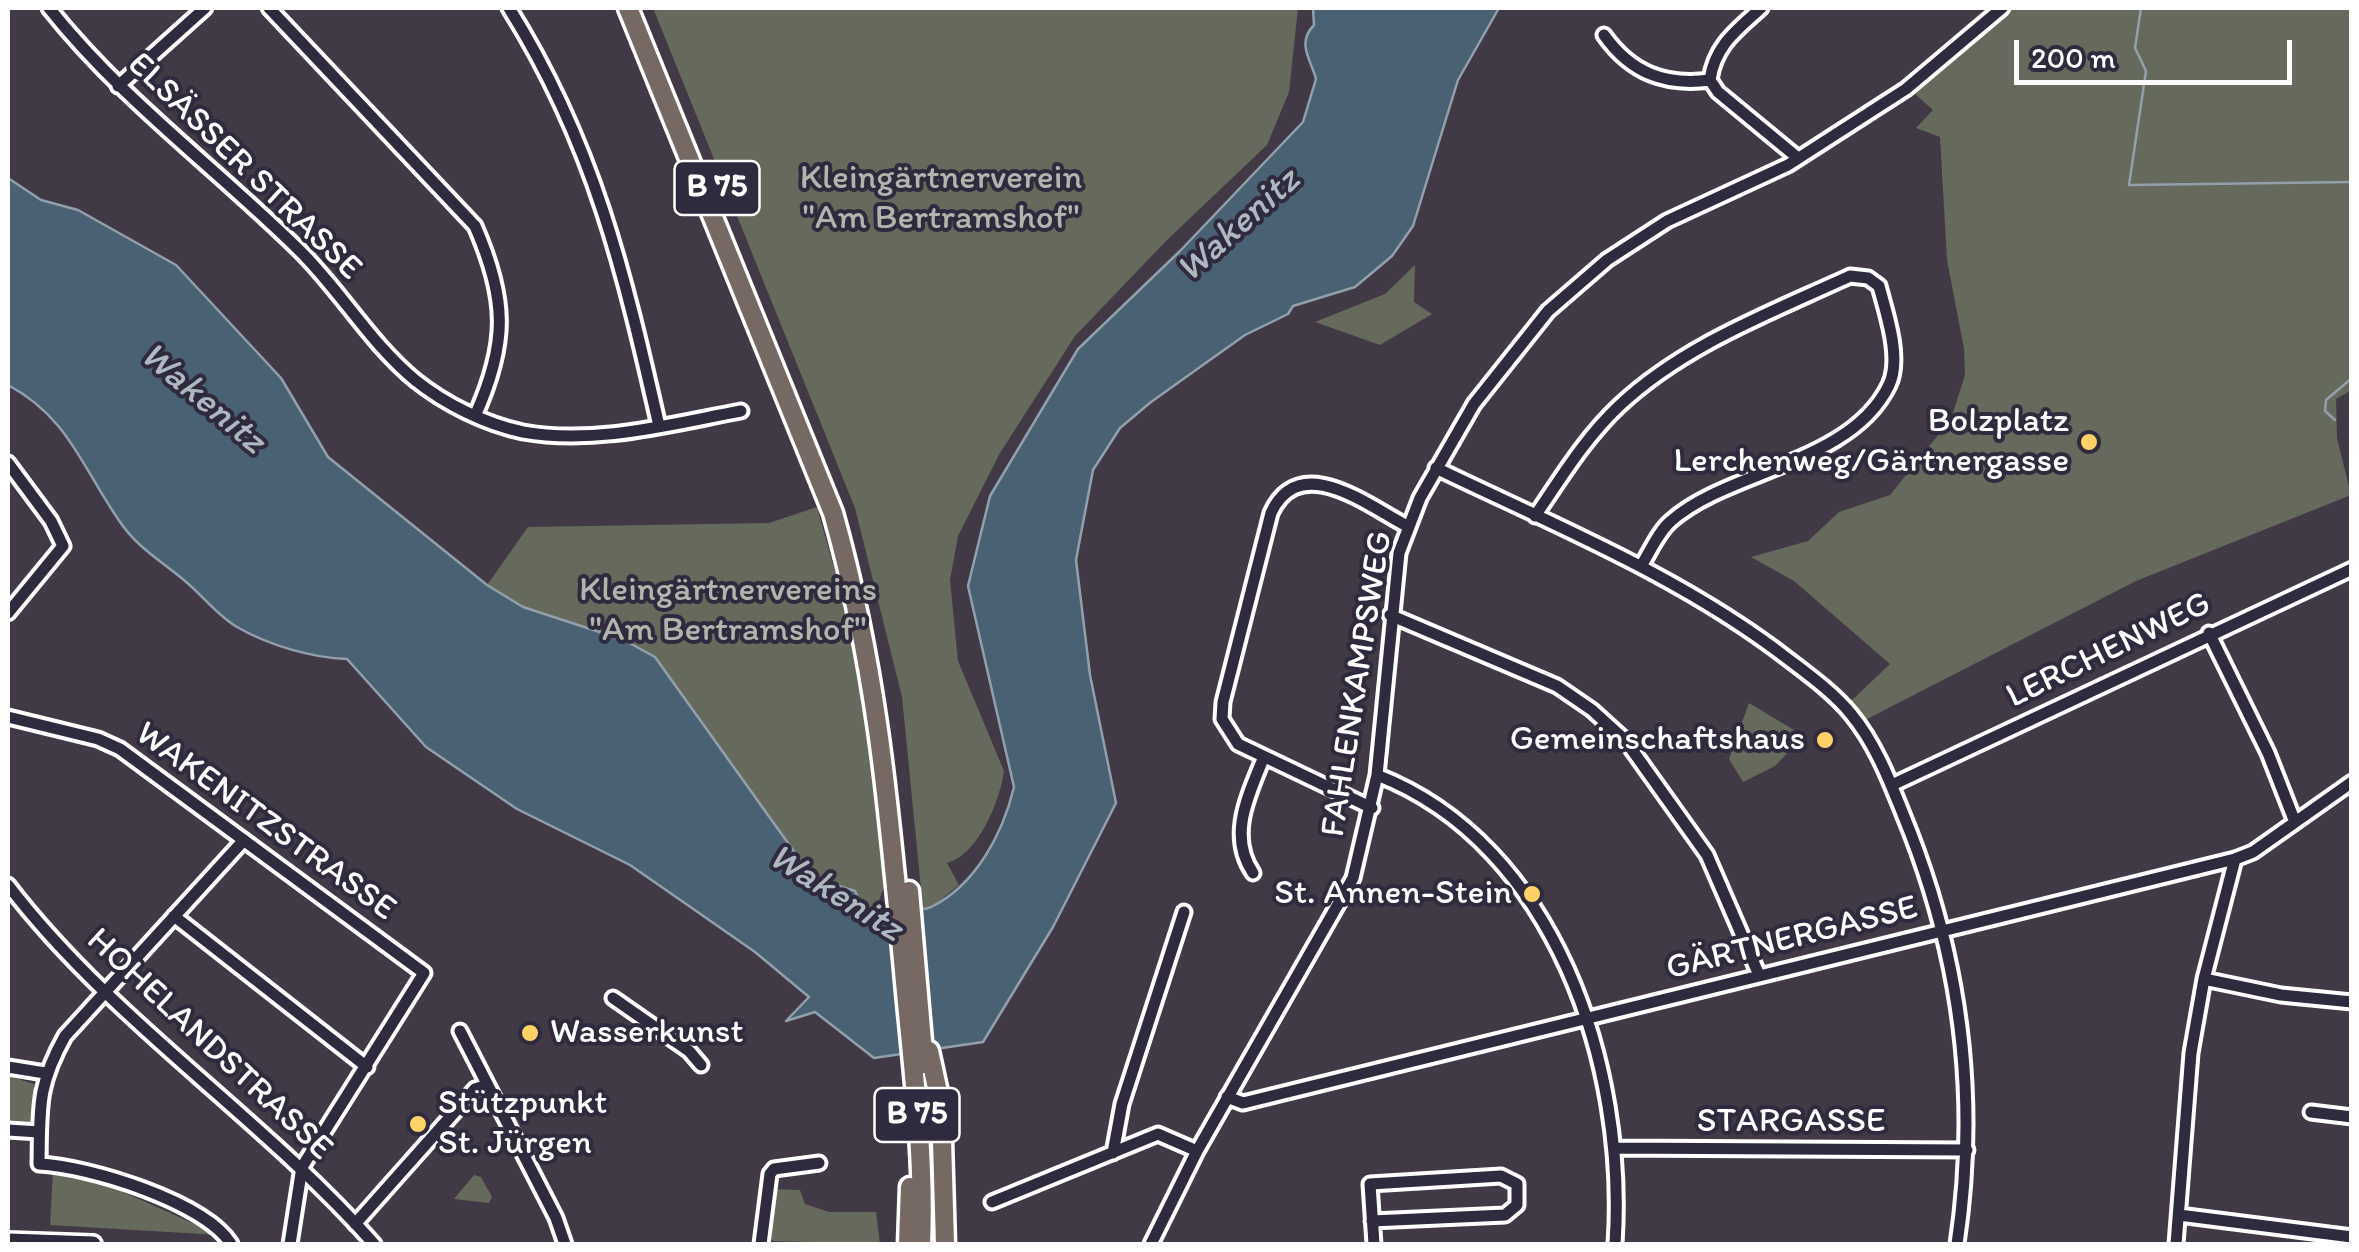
<!DOCTYPE html>
<html>
<head>
<meta charset="utf-8">
<style>
	body { margin:0 }
	#map { position:relative; width:2359px; height:1252px; overflow:hidden; background:#413945; font-family:Itim,sans-serif }
	canvas { display:block }
	.frame { position:absolute; inset:0; border:10px solid #fff; pointer-events:none }
	.scale { position:absolute; left:2014px; top:40px; width:278px; height:45px; box-sizing:border-box; border:5px solid #fff; border-top:0; padding-left:12px; font-size:30px; line-height:35px; white-space:nowrap; color:#fff; -webkit-text-stroke:8px #2f2a3d; paint-order:stroke }
</style>
</head>
<body>
<div id="map">
<canvas width="2359" height="1252"></canvas>
<div class="frame"></div>
<div class="scale">200 m</div>
</div>
<script>
const c = document.querySelector('canvas').getContext('2d');
c.lineJoin = 'round';
function paint(path, color) {
  c.fillStyle = color;
  c.fill(path, 'evenodd');
}
function strokePath(path, color, width, dash) {
  c.strokeStyle = color;
  c.lineWidth = width;
  c.lineCap = dash ? 'butt' : 'round';
  c.setLineDash(dash || []);
  c.stroke(path);
}
function write(font, color, halo, rows, align = 'center') {
  c.font = font + ' Itim,sans-serif';
  c.lineWidth = 8;
  c.setLineDash([]);
  c.textBaseline = 'middle';
  c.strokeStyle = halo;
  c.fillStyle = color;
  for (const [text, x, y, turn = 0] of rows) {
    c.save();
    c.translate(x, y);
    c.rotate((+turn || 0) * Math.PI / 180);
    c.textAlign = isNaN(turn) ? turn : align;
    if (halo) c.strokeText(text, 0, 0);
    c.fillText(text, 0, 0);
    c.restore();
  }
}
paint(new Path2D(`
	M653 8H1298L1289 92 1267 145 1167 240 1075 336 1000 453 958 536 950 580 958 661 1004 771C1000 801 978 855 947 863L959 885 929 909H923L902 697 855 508Z
	M2013 8H2351L2352 390 2336 399 2337 438 2351 495 2136 581 1865 720 1851 701 1890 664 1794 581 1751 557 1808 541 1839 512 1890 495 1951 419 1965 375 1964 349 1947 260 1940 137 1916 128 1933 110 1914 93Z
	M1415 265 1414 302 1432 314 1380 345 1315 322 1385 294Z
	M817 507 842 597 866 709 885 884 875 912 859 902 855 891 813 878 720 755 655 657 624 641 523 607 487 585 528 527 769 523Z
	M1749 703 1804 736 1775 766 1743 782 1729 759Z
	M8 1076 34 1084 37 1121 31 1126 8 1125Z
	M53 1170 81 1173 219 1235 50 1225Z
	M474 1175 481 1177 492 1197 489 1203 454 1199Z
	M773 1189 800 1190 805 1204 829 1212H876L880 1244 773 1241 769 1237Z`), '#656a5c');
const water = new Path2D(`
	M1313 8H1499L1458 80 1413 226 1392 256 1355 287 1293 306 1288 314 1245 335 1151 402 1120 428 1093 470 1076 560 1090 675 1116 803 1053 927 983 1042 874 1058 815 1012 786 1021 809 997 755 952 630 865 517 809 426 747 347 659C312 658 268 645 237 627 218 616 202 595 185 581 160 560 136 547 118 519 82 467 68 417 8 385V178L41 200 78 210 176 265 281 378 328 457 487 585 523 607 624 640 655 657 813 878 855 891C861 909 873 913 891 911 903 910 920 912 931 907 976 885 1003 833 1014 787L968 586 990 496 1078 349 1180 251 1303 122 1316 79C1311 60 1296 43 1314 25Z`);
paint(water, '#496173');
strokePath(water, '#92a0ab', 2.5);
strokePath(new Path2D(`
	M2141 8 2135 48 2146 71 2129 185 2352 182
	M2335 420 2325 411 2326 400 2352 378`), '#92a0ab', 2.5);
const street = new Path2D(`
	M49 8C122 100 216 168 299 250 340 290 370 343 415 380 445 404 485 424 523 432 595 445 671 424 741 411
	M269 8 475 226C507 299 508 343 475 416
	M509 8C594 144 624 272 659 426
	M1761 8C1737 30 1715 45 1710 80L1718 92 1798 158
	M1604 35C1631 73 1665 86 1710 80
	M118 86 205 8
	M8 463 51 521 63 546 8 613
	M1436 468C1556 526 1682 577 1788 659 1809 675 1834 693 1851 714 1875 743 1889 779 1903 814 1960 952 1979 1097 1957 1244
	M1535 516C1561 478 1585 438 1619 406 1684 345 1770 313 1850 276L1868 278 1879 286C1886 313 1902 358 1889 385 1851 464 1728 470 1671 521 1658 532 1650 552 1641 566
	M1390 615 1557 686 1592 710 1625 740 1707 855 1759 975
	M2209 633 2268 753 2295 822
	M8 717 98 739 120 749 424 973 302 1167 290 1244
	M1377 775C1556 845 1627 1067 1615 1244
	M1892 785 2352 569
	M1372 808 1238 744 1222 719 1223 702 1271 513C1300 451 1367 505 1407 526
	M1253 873C1228 836 1248 796 1263 759
	M8 885C112 1021 261 1116 374 1244
	M174 916 367 1067
	M2204 979 2281 995 2352 1002
	M613 998 689 1051 701 1065
	M460 1031 556 1218 565 1244
	M8 1067 45 1073
	M1227 1097 1243 1103 2235 859 2253 852 2352 782
	M2311 1112 2352 1117
	M8 1130 39 1132
	M1614 1148 1967 1150
	M1113 1153 1122 1104 1184 912
	M992 1202 1158 1134 1197 1151
	M2179 1215 2352 1237
	M1372 1221 1505 1215 1517 1205V1184L1501 1176 1370 1184 1374 1244
	M355 1224 475 1089 484 1086
	M231 1244C205 1202 88 1166 39 1164 40 1108 37 1086 65 1036L244 840
	M761 1244 770 1174 774 1169 819 1163
	M1151 1244 1197 1151 1353 878 1377 775 1399 553 1420 498 1474 404 1548 311 1607 260 1667 221 1788 165 1906 89 2002 8
	M2176 1244 2191 1053 2204 979 2235 859`);
const secondary = new Path2D(`
	M8 1241 93 1244`);
const primary = new Path2D(`
	M628 8 833 513C877 668 889 811 904 971 912 1062 925 1153 921 1244
	M909 891 924 1064
	M929 1051 941 1106 945 1244
	M908 1244 910 1187`);
strokePath(street, '#fff', 19);
strokePath(secondary, '#fff', 22);
strokePath(primary, '#fff', 25);
strokePath(street, '#2f2a3d', 11);
strokePath(secondary, '#2f2a3d', 15);
strokePath(primary, '#766964', 18);
for (const [x, y, r, color] of [
	[2089,442,10,"#ffd166"],
	[1825,740,10,"#ffd166"],
	[1532,894,10,"#ffd166"],
	[530,1033,10,"#ffd166"],
	[418,1124,10,"#ffd166"]
]) {
  const dot = new Path2D();
  dot.arc(x, y, r, 0, 2 * Math.PI);
  c.fillStyle = color;
  c.fill(dot);
  strokePath(dot, '#2f2a3d', 4);
}
for (const [x, y, w] of [
	[717,188,85],
	[917,1115,85]
]) {
  const box = new Path2D();
  box.roundRect(x - w / 2, y - 27, w, 54, 8);
  c.fillStyle = '#2f2a3d';
  c.fill(box);
  strokePath(box, '#fff', 2.5);
}
write('bold 32px', '#fff', null, [
	["B 75",717,188],
	["B 75",917,1115]
]);
write('35px', '#fff', '#2f2a3d', [
	["ELSÄSSER STRASSE",244,167,44],
	["LERCHENWEG",2109,651,-26],
	["FAHLENKAMPSWEG",1358,684,-81],
	["WAKENITZSTRASSE",265,822,36],
	["GÄRTNERGASSE",1792,939,-14],
	["HOHELANDSTRASSE",209,1045,43],
	["STARGASSE",1791,1122]
]);
write('35px', '#b2b4ae', '#2f2a3d', [
	["Kleingärtnerverein",941,179],
	["\"Am Bertramshof\"",941,219],
	["Kleingärtnervereins",728,591],
	["\"Am Bertramshof\"",728,631]
]);
write('35px', '#fff', '#2f2a3d', [
	["Bolzplatz",2069,422],
	["Lerchenweg/Gärtnergasse",2069,462],
	["Gemeinschaftshaus",1805,740],
	["St. Annen-Stein",1512,894],
	["Wasserkunst",550,1033,"left"],
	["Stützpunkt",438,1104,"left"],
	["St. Jürgen",438,1144,"left"]
], 'right');
write('italic 38px', '#adb8c0', '#2f2a3d', [
	["Wakenitz",1239,226,-42],
	["Wakenitz",202,399,40],
	["Wakenitz",835,894,32]
]);
</script>
</body>
</html>
